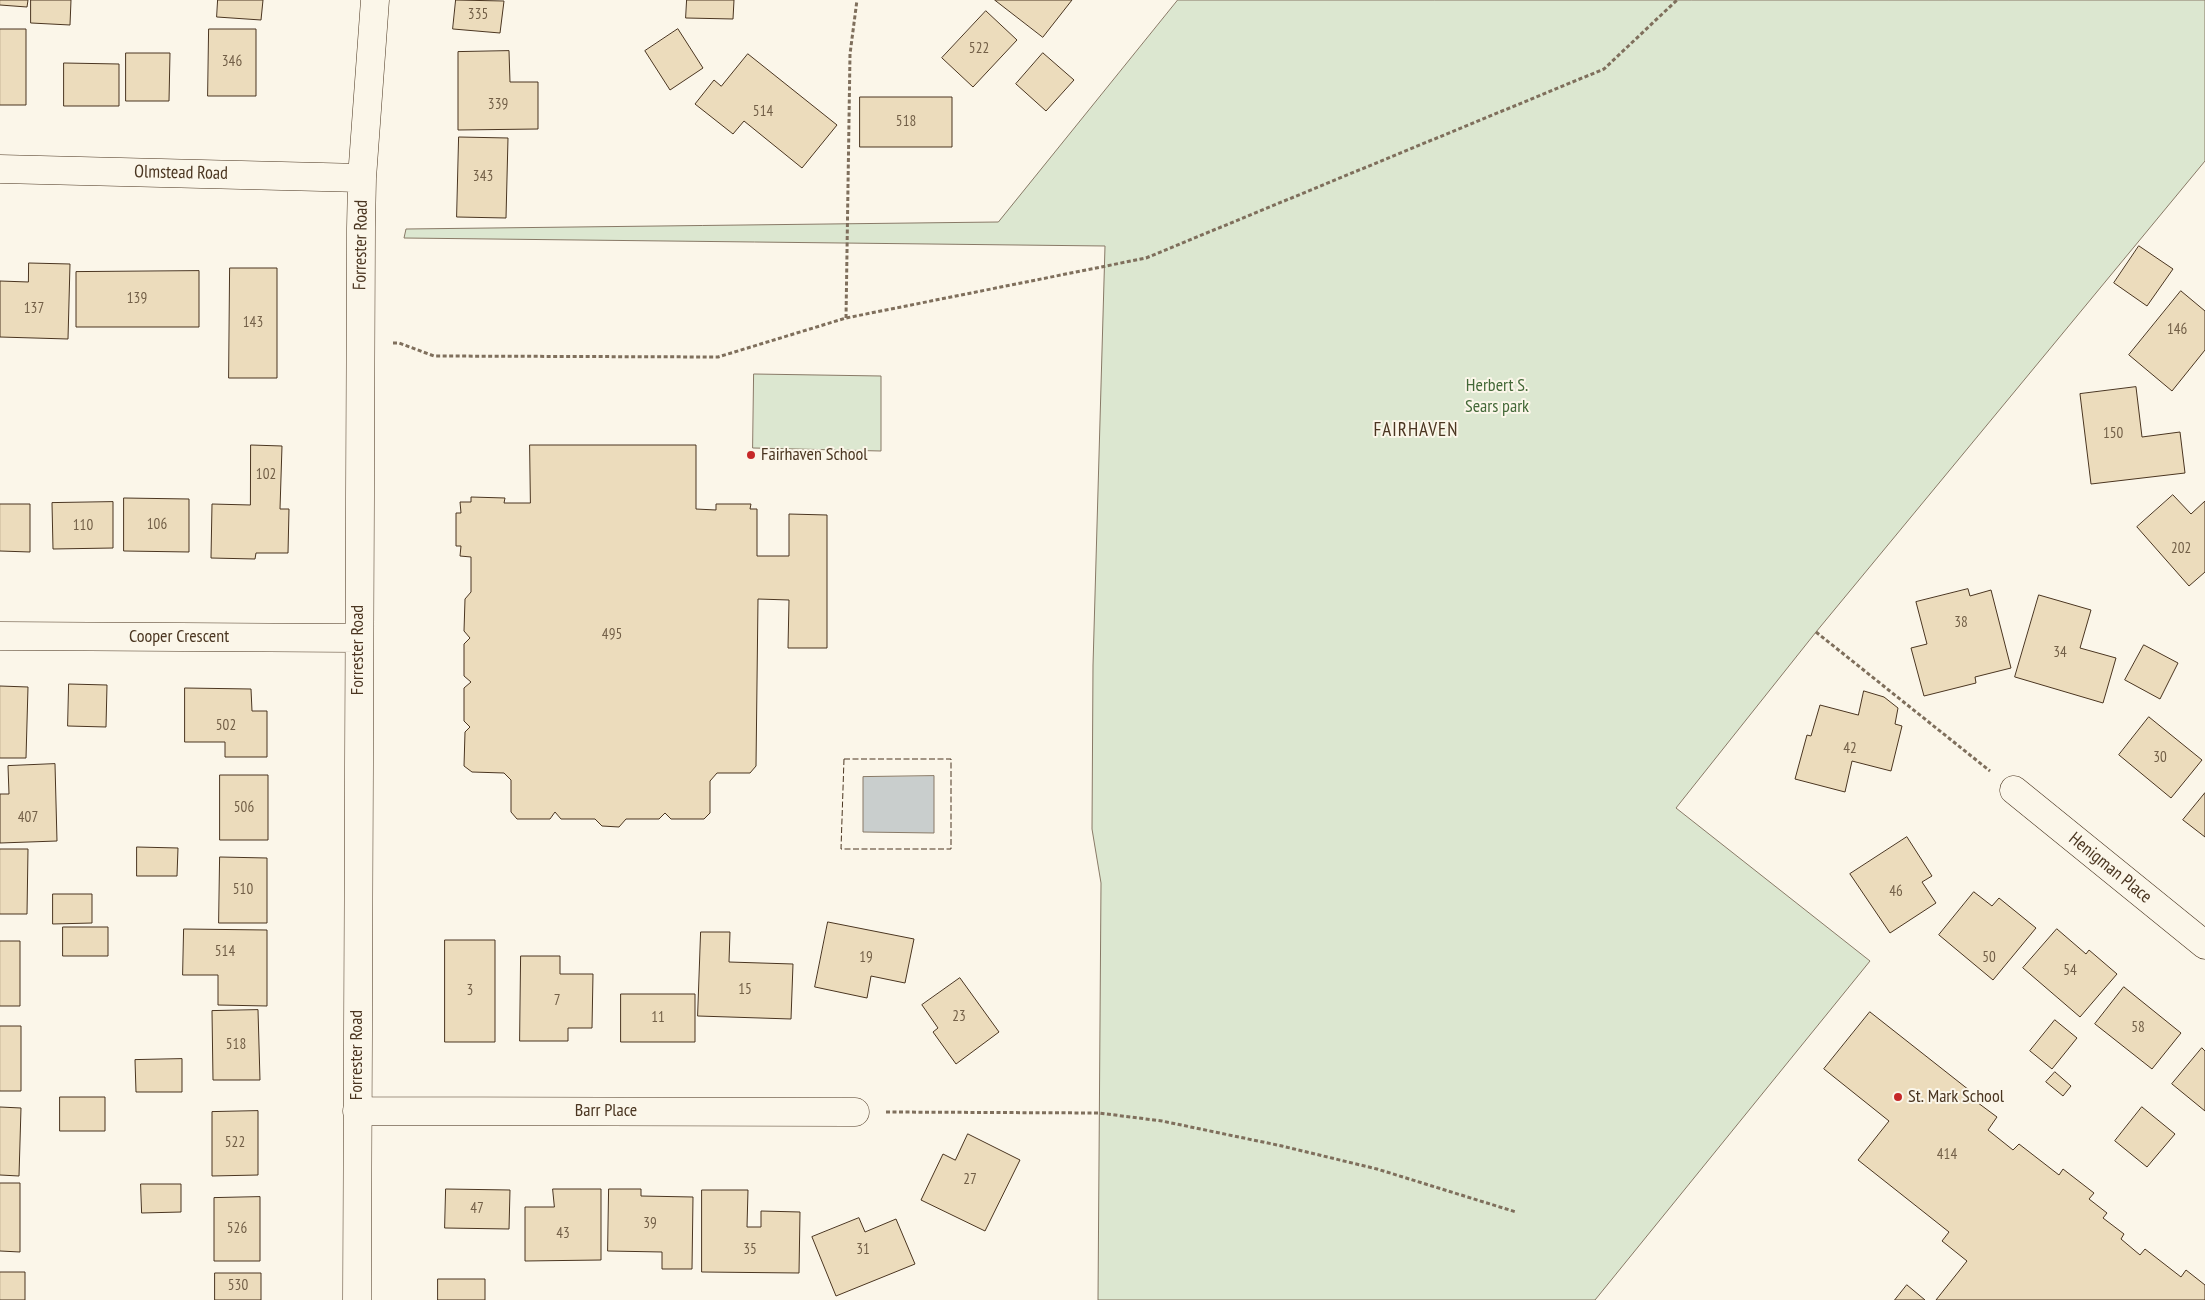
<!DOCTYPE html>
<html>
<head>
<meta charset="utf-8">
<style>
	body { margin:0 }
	canvas { display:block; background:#fbf6e9 }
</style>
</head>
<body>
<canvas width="2205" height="1300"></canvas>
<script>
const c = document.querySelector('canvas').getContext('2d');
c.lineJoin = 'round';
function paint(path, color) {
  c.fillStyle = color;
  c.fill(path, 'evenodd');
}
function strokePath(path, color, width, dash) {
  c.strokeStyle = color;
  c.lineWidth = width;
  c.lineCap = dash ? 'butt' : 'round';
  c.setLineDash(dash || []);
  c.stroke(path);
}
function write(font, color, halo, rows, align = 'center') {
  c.font = font + ' "PT Sans Narrow",sans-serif';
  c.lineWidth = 4;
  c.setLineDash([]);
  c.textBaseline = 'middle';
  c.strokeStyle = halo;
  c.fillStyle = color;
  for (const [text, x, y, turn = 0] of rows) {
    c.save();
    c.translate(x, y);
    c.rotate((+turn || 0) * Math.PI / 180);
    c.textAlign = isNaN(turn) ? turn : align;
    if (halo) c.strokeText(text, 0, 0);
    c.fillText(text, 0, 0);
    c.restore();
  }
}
const green = new Path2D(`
	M1178 0H2205V161L1816 632 1676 808 1870 961 1595 1300H1098L1101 883 1092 829 1093 665 1105 246 404 238 406 229 998 222Z
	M754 374 881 376V451L753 448Z`);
paint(green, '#dce7d0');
strokePath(green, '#887966', 1);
const water = new Path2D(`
	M934 776V833L863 832V777Z`);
paint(water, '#c9cecd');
strokePath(water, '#887966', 1);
const building = new Path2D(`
	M0 0H28L27 7 0 5Z
	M31 0H71L70 25 31 23Z
	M218 0H263L261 20 217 17Z
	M456 0 504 1 500 33 453 29Z
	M687 0H734L733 19 686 18Z
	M995 0H1072L1043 37Z
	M986 11 1017 40 973 87 942 58Z
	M0 29H26V105H0Z
	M209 29H256V96H208Z
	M678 29 703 68 670 90 645 51Z
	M509 51 510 82H538V129L458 130V52Z
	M126 53H170L169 101H126Z
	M1043 53 1074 80 1046 111 1016 84Z
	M748 54 837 125 802 168 744 121 733 134 695 104 714 80 721 86Z
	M64 63 119 64V106H64Z
	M860 97H952V147H860Z
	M459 137 508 138 506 218 457 217Z
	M2139 246 2173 269 2147 306 2114 283Z
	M29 263 70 264 68 339 0 337V281L28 282Z
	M230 268H277V378H229Z
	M199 271V327H76V272Z
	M2181 291 2205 311V350L2172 391 2129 355Z
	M2136 387 2142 437 2180 432 2185 473 2091 484 2080 394Z
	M251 445 282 446 280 509H289L288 553H256L255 559 211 558 212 504 250 505Z
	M530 445H696V509L716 510V504H751L750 509H757V556H789V514L827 515V648H788L789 600 758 599 756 766 750 773H717L710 781V813L704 819H671L665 813 659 819H626L619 827 602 826 595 819H561L555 812 550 819H517L511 812V780L504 773 472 772 464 766 465 732 470 727 464 721V688L471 682 464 676V644L470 638 464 631 465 599 471 592V557L460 556 461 546H456V513H461L460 502H471V497L505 498 504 503H530Z
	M2173 495 2191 514 2205 501V572L2189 586 2137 527Z
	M124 498 189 499V552L124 551Z
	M113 502V548L53 549 52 503Z
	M0 504H30V552L0 551Z
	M1968 589 1970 596 1991 590 2011 668 1975 677 1976 683 1924 696 1911 648 1927 644 1916 602Z
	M2039 595 2091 610 2080 648 2116 658 2103 703 2015 677Z
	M2144 645 2178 663 2160 699 2125 680Z
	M69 684 107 685 106 727 68 726Z
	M0 686 28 687 26 758H0Z
	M185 688 251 689 252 711H267V757H225V742H185Z
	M1864 691 1884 697 1898 708 1895 724 1902 726 1891 771 1852 761 1845 792 1795 779 1807 735 1811 736 1820 705 1858 715Z
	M2149 717 2202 760 2171 798 2119 755Z
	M55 764 57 841 0 843V794H9L8 766Z
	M220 775H268V840H220Z
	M2205 793V837L2183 820Z
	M1907 837 1932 876 1922 882 1936 903 1890 933 1850 874Z
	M137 847 178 848 177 876H137Z
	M0 849H28L27 914H0Z
	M220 857 267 858V923H219Z
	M1974 892 1992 906 1999 898 2036 928 1993 980 1939 935Z
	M53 894H92V923L53 924Z
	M828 922 914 939 905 983 871 976 867 998 815 987Z
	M63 927H108V956H63Z
	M184 929 267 930V1006L218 1005V975H183Z
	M2057 929 2086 954 2089 950 2117 974 2080 1017 2023 968Z
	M701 932H730L729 962 793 964 791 1019 698 1016Z
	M445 940H495V1042H445Z
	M0 941H20V1006H0Z
	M521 956H560V974H593L592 1028H568V1041H520Z
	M960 978 999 1032 956 1064 933 1032 938 1028 922 1005Z
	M2124 987 2181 1033 2152 1069 2095 1024Z
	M621 994H695V1042H621Z
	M258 1010 260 1080H213L212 1011Z
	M1870 1012 1969 1090 1966 1094 1997 1117 1988 1130 2013 1150 2019 1144 2059 1175 2063 1169 2094 1193 2089 1199 2107 1213 2103 1218 2124 1234 2121 1239 2140 1255 2145 1249 2181 1277 2186 1270 2205 1285V1300H1936L1967 1261 1942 1241 1949 1232 1858 1160 1889 1121 1824 1069Z
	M2055 1020 2077 1038 2052 1069 2030 1051Z
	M0 1026H21V1091H0Z
	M2202 1048 2205 1051V1111L2172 1084Z
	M182 1059V1092H136L135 1060Z
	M2055 1072 2071 1086 2063 1096 2046 1082Z
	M60 1097H105V1131H60Z
	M0 1107 21 1108 19 1176 0 1175Z
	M2142 1107 2175 1134 2147 1167 2115 1141Z
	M258 1111V1175L212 1176V1112Z
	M968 1134 1020 1160 985 1231 921 1200 943 1154 955 1160Z
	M0 1183H20V1252L0 1251Z
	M141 1184H181V1212L142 1213Z
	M446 1189 510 1190 509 1229 445 1228Z
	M553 1189H601V1260L525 1261V1207H554Z
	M609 1189H641V1196L693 1197 692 1269H662V1252L608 1251Z
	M702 1190H748L747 1227H761V1211L800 1212 799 1273 702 1272Z
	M260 1197V1261H214V1198Z
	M859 1218 865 1232 896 1219 915 1264 836 1296 812 1237Z
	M0 1272H25V1300H0Z
	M215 1273H261V1300H215Z
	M438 1279H485V1300H438Z
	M1907 1285 1925 1300H1895Z`);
paint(building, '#ecdcbc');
strokePath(building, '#4a3520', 1);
const street = new Path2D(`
	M0 169 362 178
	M0 636 358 638
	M2014 790 2205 945
	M357 1111 855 1112
	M357 1300 361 228 362 178 375 0`);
strokePath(street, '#4a3520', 29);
strokePath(new Path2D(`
	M846 318 850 54 857 0
	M393 343H399L434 356 718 357 846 318 1146 258 1604 69 1677 0
	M1816 632 1990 771
	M886 1112 1099 1113 1162 1121 1282 1146 1377 1169 1516 1212`), '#7f6f5c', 3, [4, 2.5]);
strokePath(street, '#fbf6e9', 28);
strokePath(new Path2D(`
	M844 759H951V849H841Z`), '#4a3520', 1, [6, 2.5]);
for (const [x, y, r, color] of [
	[751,455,5,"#c62828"],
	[1898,1097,5,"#c62828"]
]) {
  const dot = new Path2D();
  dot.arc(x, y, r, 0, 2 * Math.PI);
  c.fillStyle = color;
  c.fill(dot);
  strokePath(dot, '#fbf6e9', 2);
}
write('15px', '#725f47', null, [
	["335",478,15],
	["522",979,49],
	["346",232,62],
	["339",498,105],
	["514",763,112],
	["518",906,122],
	["343",483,177],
	["139",137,299],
	["137",34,309],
	["143",253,323],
	["146",2177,330],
	["150",2113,434],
	["102",266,475],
	["106",157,525],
	["110",83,526],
	["202",2181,549],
	["38",1961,623],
	["495",612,635],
	["34",2060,653],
	["502",226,726],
	["42",1850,749],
	["30",2160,758],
	["506",244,808],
	["407",28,818],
	["510",243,890],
	["46",1896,892],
	["514",225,952],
	["19",866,958],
	["50",1989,958],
	["54",2070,971],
	["15",745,990],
	["3",470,991],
	["7",557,1001],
	["23",959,1017],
	["11",658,1018],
	["58",2138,1028],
	["518",236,1045],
	["522",235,1143],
	["414",1947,1155],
	["27",970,1180],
	["47",477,1209],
	["39",650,1224],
	["526",237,1229],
	["43",563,1234],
	["35",750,1250],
	["31",863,1250],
	["530",238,1286]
]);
write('18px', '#4a3520', '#fbf6e9', [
	["Olmstead Road",181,173,1],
	["Forrester Road",361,245,-89],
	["Cooper Crescent",179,637],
	["Forrester Road",358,650,-90],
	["Henigman Place",2110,868,39],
	["Forrester Road",357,1055,-90],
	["Barr Place",606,1111]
]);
write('18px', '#436837', '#fbf6e9', [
	["Herbert S.",1497,386],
	["Sears park",1497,407]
]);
write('18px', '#4a3520', '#fbf6e9', [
	["Fairhaven School",761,455],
	["St. Mark School",1908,1097]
], 'left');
c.letterSpacing = '1px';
write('19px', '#4a3520', '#fbf6e9', [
	["FAIRHAVEN",1416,431]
]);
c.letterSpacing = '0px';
</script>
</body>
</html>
